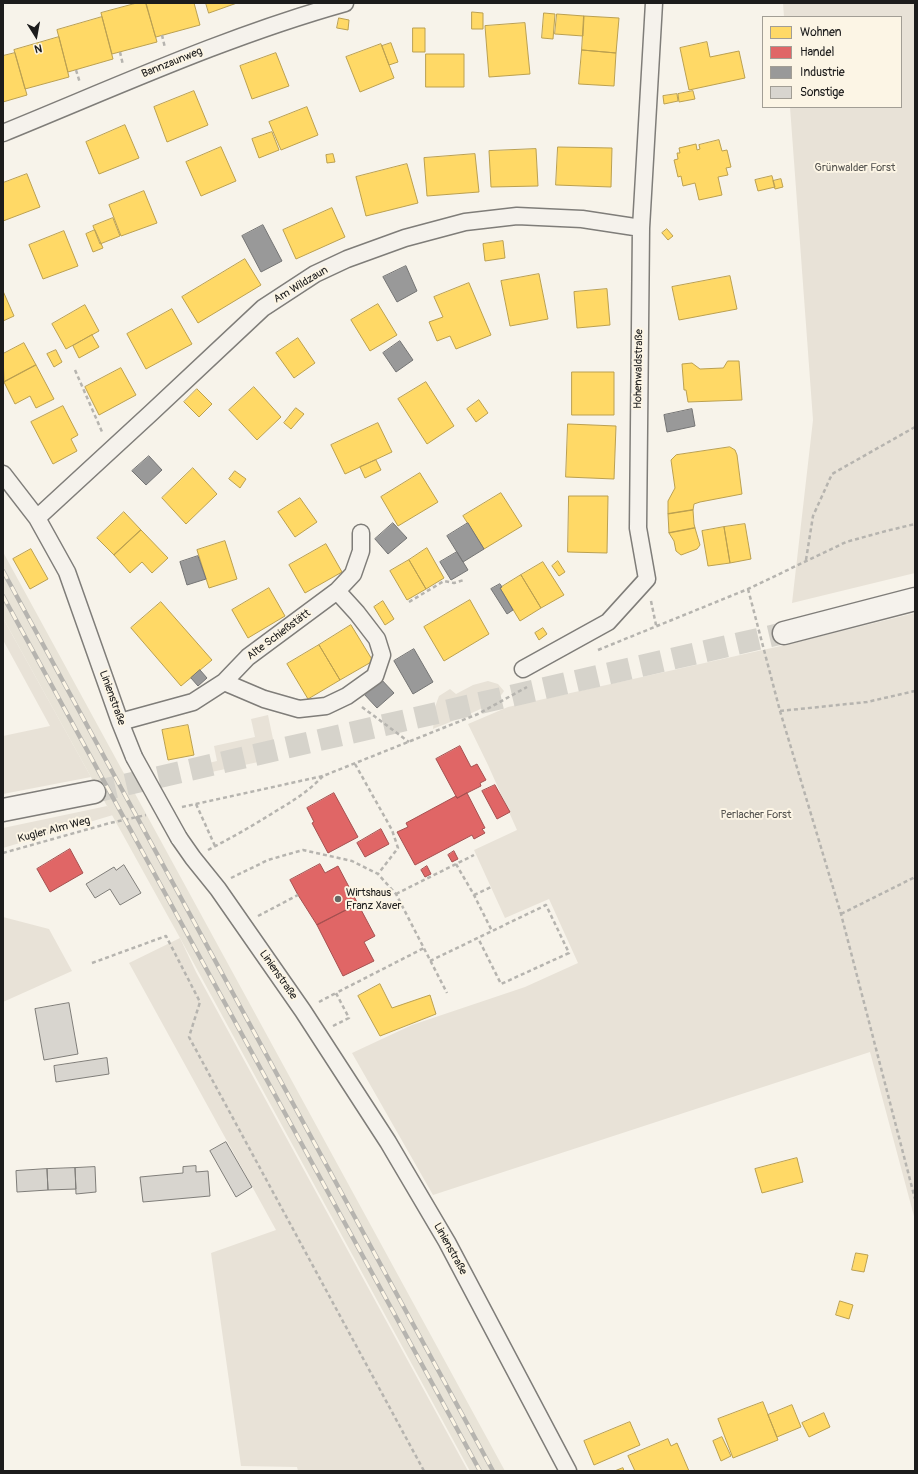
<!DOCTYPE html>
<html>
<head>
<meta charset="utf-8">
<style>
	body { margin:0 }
	#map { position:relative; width:918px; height:1474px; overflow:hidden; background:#f7f3ea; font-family:Pangolin,sans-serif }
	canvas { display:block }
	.frame { position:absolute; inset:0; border:4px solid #1c1c1c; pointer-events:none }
	.legend { position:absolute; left:762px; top:16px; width:140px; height:92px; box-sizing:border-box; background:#fcf5e5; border:1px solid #a29e95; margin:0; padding:5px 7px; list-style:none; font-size:12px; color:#1c1c1c }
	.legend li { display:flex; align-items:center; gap:8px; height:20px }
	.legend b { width:20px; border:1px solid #a29e95 }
	.north { position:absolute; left:16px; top:16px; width:40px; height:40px; -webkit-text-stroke:3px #fcf5e5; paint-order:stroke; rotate:169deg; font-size:11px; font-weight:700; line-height:16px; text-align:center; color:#1c1c1c }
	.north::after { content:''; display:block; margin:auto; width:14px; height:18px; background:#1c1c1c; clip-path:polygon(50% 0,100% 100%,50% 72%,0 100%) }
</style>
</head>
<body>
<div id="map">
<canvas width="918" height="1474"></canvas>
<div class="frame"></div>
<ul class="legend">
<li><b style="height:11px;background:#ffd966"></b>Wohnen</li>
<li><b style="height:11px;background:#e06666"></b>Handel</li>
<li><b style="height:11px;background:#999"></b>Industrie</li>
<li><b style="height:11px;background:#d8d5cf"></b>Sonstige</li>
</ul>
<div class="north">N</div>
</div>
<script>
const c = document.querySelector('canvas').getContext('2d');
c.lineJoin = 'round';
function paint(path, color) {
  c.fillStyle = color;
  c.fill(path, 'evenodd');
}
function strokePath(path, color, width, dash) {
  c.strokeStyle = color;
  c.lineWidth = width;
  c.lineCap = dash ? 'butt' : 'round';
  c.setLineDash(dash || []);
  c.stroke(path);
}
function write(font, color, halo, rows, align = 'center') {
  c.font = font + ' Pangolin,sans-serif';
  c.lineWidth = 4;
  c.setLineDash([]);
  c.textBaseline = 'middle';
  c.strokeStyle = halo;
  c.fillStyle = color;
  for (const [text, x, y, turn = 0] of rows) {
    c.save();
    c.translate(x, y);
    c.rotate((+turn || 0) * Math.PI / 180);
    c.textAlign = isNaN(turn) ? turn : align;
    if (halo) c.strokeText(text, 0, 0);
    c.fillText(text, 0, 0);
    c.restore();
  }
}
paint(new Path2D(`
	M3 552 505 1471H470L180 938 3 618Z`), '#e8e3d7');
paint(new Path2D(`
	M783 3H915V573L792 603 813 420 790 107H901V17H784Z
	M915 613V1220L870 1052 433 1195 352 1053 412 1025 525 987 578 963 549 899 505 918 474 850 517 830 488 765 468 724 508 707 785 645Z
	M3 618 91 777 3 794V736L50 726 3 640Z
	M488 681 498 684 504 691C497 706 449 722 433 729L435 707 439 696 450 689 456 694 473 685Z
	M268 715 277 758 202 774 200 765 217 761 214 746 255 737 251 719Z
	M107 806 113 815 3 848V828Z
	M3 917 49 929 72 971 3 1002Z
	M180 938 196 972 468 1471H298L297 1467 241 1466 211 1253 276 1230 129 963Z`), '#e8e2d7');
const homes = new Path2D(`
	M137 3H146L157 42 112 54 101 13Z
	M146 3H194L200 25 156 37Z
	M206 3H237L209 13Z
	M472 12 483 13V29H472Z
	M544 13 555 14 553 39 542 38Z
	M557 14 584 16 583 36 555 34Z
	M584 16 619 18 616 53 582 50Z
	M102 17 113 59 68 72 57 30Z
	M339 18 349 20 348 30 337 28Z
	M525 23 530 74 489 77 485 26Z
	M413 28H425V52H413Z
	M59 37 69 77 25 89 14 50Z
	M707 42 710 57 739 51 745 78 689 90 680 48Z
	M391 43 398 62 389 65 382 46Z
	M381 44 394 78 360 92 346 57Z
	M582 50 616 53 614 86 579 84Z
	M15 53 27 95 3 102V56Z
	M276 53 289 86 252 99 240 66Z
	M426 54H464V87H426Z
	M194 91 208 125 167 142 154 107Z
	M693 91 695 99 679 102 678 94Z
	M677 94 678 101 664 104 663 96Z
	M307 107 318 135 281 150 269 122Z
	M125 125 139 158 99 174 86 142Z
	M272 132 279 150 259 158 252 139Z
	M719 140 722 151 727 150 731 167 726 168 728 175 718 177 722 195 699 200 695 183 683 186 681 176 678 177 674 160 678 159 677 153H680L679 148 696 144 697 150 700 149 699 145Z
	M221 147 236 181 201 196 186 162Z
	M558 147 612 148 611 187 556 185Z
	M536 149 538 186 491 187 489 151Z
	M333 154 335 162 327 163 326 155Z
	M475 154 479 192 427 196 424 158Z
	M407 164 418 203 366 216 356 177Z
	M27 174 40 207 3 221V183Z
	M772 176 775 187 758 191 755 180Z
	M781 179 783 187 775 189 773 181Z
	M144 191 157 223 121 236 109 205Z
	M332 208 345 237 296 259 283 230Z
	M113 218 120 236 100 244 93 226Z
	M667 229 673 236 668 240 662 233Z
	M95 230 103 248 93 252 86 234Z
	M64 231 78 266 43 279 29 245Z
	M503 241 505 258 485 261 483 244Z
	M245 259 261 285 198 323 182 297Z
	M539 274 548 319 510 326 501 281Z
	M730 276 737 309 679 320 672 287Z
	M469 283 491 335 456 349 450 336 437 341 429 322 443 317 434 297Z
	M607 289 610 325 577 328 574 292Z
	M3 291 14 316 3 321Z
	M378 304 397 335 370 351 351 320Z
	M85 305 99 331 66 349 52 324Z
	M172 309 192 344 146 369 127 334Z
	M92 335 99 347 79 358 73 346Z
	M298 338 315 363 294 378 276 353Z
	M24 343 36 365 4 382 3 354Z
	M56 350 62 362 54 367 47 354Z
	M728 361H739L742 400 688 402 686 390H684L682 364 692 363 700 369 723 368Z
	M36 365 54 399 36 408 30 396 15 404 4 382Z
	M121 368 136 395 99 415 85 387Z
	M572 372H614V415H572Z
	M426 382 454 426 427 444 398 399Z
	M254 387 281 417 257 440 229 410Z
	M197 389 212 404 199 417 184 402Z
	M479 400 488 413 476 422 467 409Z
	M63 406 78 435 71 439 77 451 53 464 31 422Z
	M296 408 304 414 291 429 284 423Z
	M378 423 392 452 345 474 331 445Z
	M568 424 616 426 614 479 566 477Z
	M730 447 735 450 737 455 742 494 700 502 694 504 693 510 668 514V501L675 488 671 460 676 455Z
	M376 460 381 470 365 478 360 467Z
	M193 468 217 494 186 524 162 498Z
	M235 471 246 479 240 488 229 479Z
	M420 473 438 502 398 526 381 497Z
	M501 493 522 526 484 549 463 516Z
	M569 496H608L607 553 568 552Z
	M300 498 317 522 295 537 278 512Z
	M693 510 694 524 695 528 669 533 668 514Z
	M124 512 141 530 114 555 97 538Z
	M745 524 751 559 730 563 724 527Z
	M724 527 730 563 708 566 702 531Z
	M695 528 700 545 697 549 681 555 676 551 674 541 669 533Z
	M141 530 168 558 152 573 142 562 130 573 114 555Z
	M225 541 237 579 209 588 197 550Z
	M326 544 342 572 305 593 289 565Z
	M427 548 444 578 426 589 409 560Z
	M31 549 48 579 30 589 13 559Z
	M409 560 426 589 407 600 390 571Z
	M558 561 565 572 559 576 552 566Z
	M543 562 564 595 541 608 521 575Z
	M521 575 541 608 520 621 500 588Z
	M269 588 285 616 248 638 232 610Z
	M470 600 489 634 444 661 424 627Z
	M383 601 394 619 385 625 374 607Z
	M161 602 212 660 181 686 131 628Z
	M351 625 373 661 340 680 319 645Z
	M543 628 547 634 539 640 535 633Z
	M319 645 340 680 308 699 287 664Z
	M188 725 194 755 168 760 162 730Z
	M380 984 392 1008 430 995 436 1014 380 1036 358 996Z
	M797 1158 803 1182 762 1193 755 1169Z
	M856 1253 868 1255 864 1272 852 1270Z
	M840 1301 853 1305 849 1319 836 1315Z
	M763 1402 778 1440 733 1458 718 1419Z
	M792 1405 801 1427 777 1437 768 1415Z
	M824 1413 830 1427 809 1437 802 1423Z
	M630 1422 640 1445 594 1465 584 1441Z
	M722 1437 731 1456 721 1461 713 1441Z
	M668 1439 671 1446 677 1443 689 1471H635L628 1456Z
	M623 1468 624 1471H615Z`);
paint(homes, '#ffd966');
strokePath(homes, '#bba050', 1);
const shops = new Path2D(`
	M460 746 471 767 477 764 486 780 480 783 481 786 457 798 436 759Z
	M495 785 510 812 497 819 482 791Z
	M334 793 358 837 328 853 312 823 314 822 307 808Z
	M467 793 485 828 482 829 485 833 474 839 472 835 415 865 397 832 408 827 406 823 456 796 457 798Z
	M381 829 389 844 365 857 357 843Z
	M70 849 83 873 50 892 37 869Z
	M454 851 458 859 452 862 448 855Z
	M320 864 325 873 338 866 358 904 317 925 298 895 290 880Z
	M427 866 431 874 425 877 421 870Z
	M358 904 375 936 364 942 374 961 343 976 317 925Z`);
paint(shops, '#e06666');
strokePath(shops, '#a55050', 1);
const industry = new Path2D(`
	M263 225 282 261 261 272 242 236Z
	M406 266 417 291 397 302 383 277Z
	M400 341 413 360 396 372 383 353Z
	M692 409 695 426 667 432 664 415Z
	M149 456 162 470 146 485 132 471Z
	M393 523 407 538 388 554 375 539Z
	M468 523 484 549 463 562 447 536Z
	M457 552 468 570 451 580 440 562Z
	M198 556 206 579 187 585 180 562Z
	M500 584 502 587 500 588 513 610 507 614 491 589Z
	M414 649 433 682 413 694 394 661Z
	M200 670 207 678 198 686 191 678Z
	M380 678 394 693 377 708 363 693Z`);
paint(industry, '#999');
strokePath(industry, '#747474', 1);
const building = new Path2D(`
	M124 865 141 893 120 905 110 889 95 898 86 884 114 867 116 870Z
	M69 1003 78 1054 44 1060 35 1009Z
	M107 1058 109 1074 56 1082 54 1066Z
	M226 1142 252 1187 236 1197 210 1151Z
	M196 1166V1172L208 1171 210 1196 143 1202 140 1177 183 1173V1167Z
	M95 1167 96 1192 76 1194 75 1168Z
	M75 1168 76 1189 48 1190 47 1169Z
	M47 1169 48 1190 17 1192 16 1171Z`);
paint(building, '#d8d5cf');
strokePath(building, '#7f7d79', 1);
strokePath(new Path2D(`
	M94 792 784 633`), '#d6d3cb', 22, [22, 11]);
const minor = new Path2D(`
	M3 133C116 87 227 36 345 3
	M3 474 37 518 67 572 120 722 134 757
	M37 518 151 413 263 308 315 274 347 259 405 238 465 222 517 216 582 219 641 228
	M523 669 608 622 647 579 638 528 641 228 654 3
	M224 682 264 699 299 709 326 706 347 696 375 676 382 655 377 639 357 613 337 591
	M120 722 193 702 224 682 248 657 337 591 353 574 361 551V533
	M179 838 193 858 218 889 303 1011 388 1142 447 1242 568 1471`);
const secondary = new Path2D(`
	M784 633 915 599
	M3 810 94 792`);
strokePath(minor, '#7f7d79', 19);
strokePath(secondary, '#7f7d79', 25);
strokePath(new Path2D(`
	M162 35 165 48
	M120 52 123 65
	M76 70 80 83
	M75 370 103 434
	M806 560 813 516 832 474 915 427
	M748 589 780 711 841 914 915 1199
	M651 601 656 625
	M409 602 444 581 454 583 464 580
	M598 650 748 589 846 542 886 531 915 524
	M362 707 409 742
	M780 711 867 702 915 691
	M355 764 392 830 398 848 378 874
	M196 804 215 846
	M182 807 323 776 478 714 527 687
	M208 850C231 838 254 825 276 811 293 801 309 791 323 776
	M3 853 110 823 146 815
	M456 864 474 895 492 931
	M231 878 268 860 303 850 352 861 378 874 396 894 447 993
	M396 894 474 855
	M474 895 491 887
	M841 914 915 877
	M258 916 298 895
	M430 961 546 905 569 953 501 984 478 938
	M92 963 166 936 200 1002 189 1037 424 1471
	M319 1002 336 993
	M333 1026 349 1018 336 993 424 948`), '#b6b4af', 2.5, [4, 3]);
strokePath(minor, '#f5f2ec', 16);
strokePath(secondary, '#f5f2ec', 22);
const rail = new Path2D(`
	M3 571 493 1471
	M3 596 480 1471`);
strokePath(rail, '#b6b4af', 4.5);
strokePath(rail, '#fcf5e5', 3, [9]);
const minorBridge = new Path2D(`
	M134 757 179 838`);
strokePath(minorBridge, '#7f7d79', 19, []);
strokePath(minorBridge, '#f5f2ec', 16);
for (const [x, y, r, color] of [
	[338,899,4,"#696764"]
]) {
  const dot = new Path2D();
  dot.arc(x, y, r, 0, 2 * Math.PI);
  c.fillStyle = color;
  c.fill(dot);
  strokePath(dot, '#fcf5e5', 1.5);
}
write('11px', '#1c1c1c', '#fcf5e5', [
	["Bannzaunweg",172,63,-22],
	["Am Wildzaun",301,285,-31],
	["Hohenwaldstraße",639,369,-89],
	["Alte Schießstätt",279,635,-37],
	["Linienstraße",112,698,70],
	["Kugler Alm Weg",54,830,-15],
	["Linienstraße",278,975,55],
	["Linienstraße",450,1249,61]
]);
write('11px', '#555450', '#fcf5e5', [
	["Grünwalder Forst",855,168],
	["Perlacher Forst",756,815]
]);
write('11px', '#1c1c1c', '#fcf5e5', [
	["Wirtshaus",346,893],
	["Franz Xaver",346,906]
], 'left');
</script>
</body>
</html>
